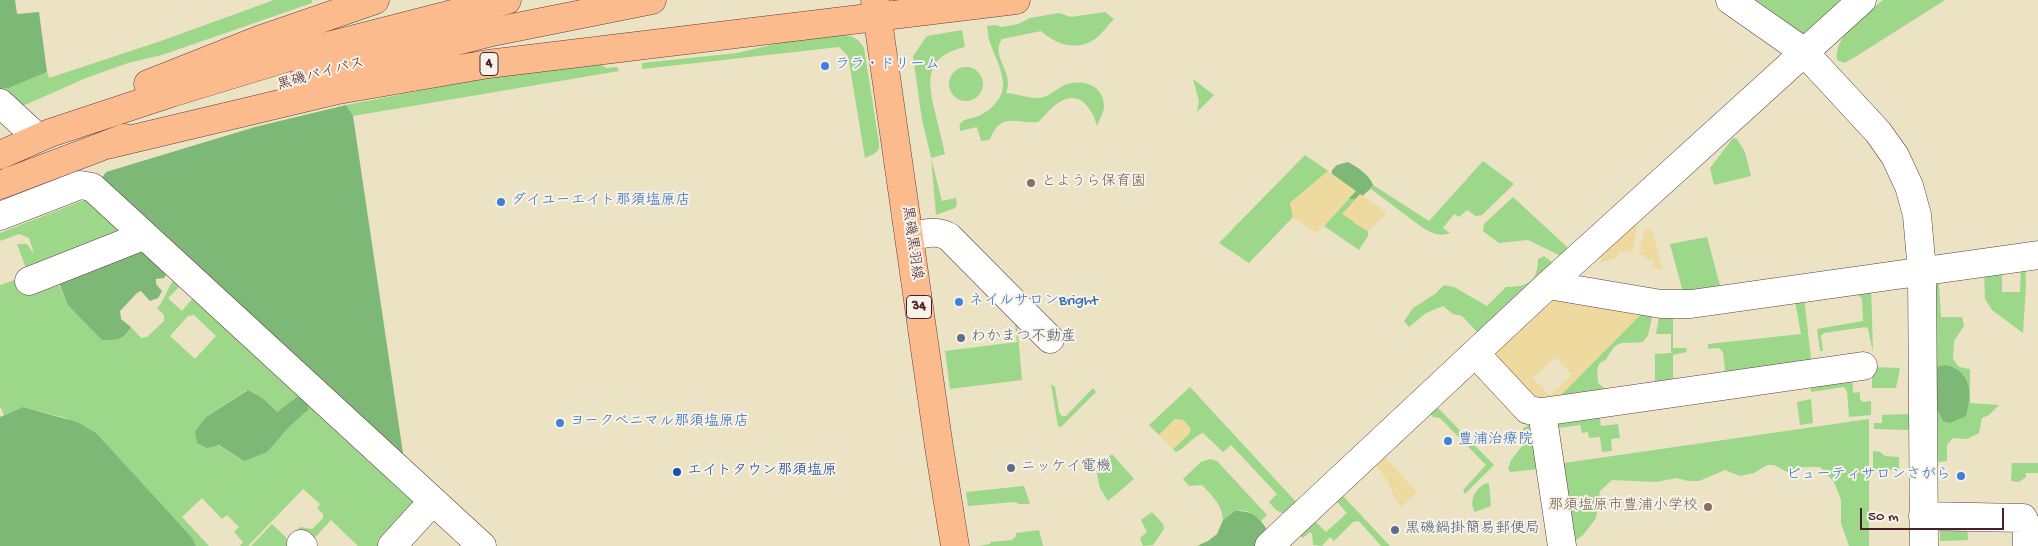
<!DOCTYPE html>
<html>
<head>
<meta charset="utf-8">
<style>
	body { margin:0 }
	#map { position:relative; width:2038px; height:546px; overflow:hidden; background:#ebe3c3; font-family:"Gochi Hand",sans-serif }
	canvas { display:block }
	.scale { position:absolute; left:1860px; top:508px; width:144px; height:22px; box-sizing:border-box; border:2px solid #4a1f2b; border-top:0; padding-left:6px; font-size:15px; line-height:18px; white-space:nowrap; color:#4a1f2b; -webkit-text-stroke:4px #f7f3e8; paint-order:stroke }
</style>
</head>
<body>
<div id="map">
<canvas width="2038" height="546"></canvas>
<div class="scale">50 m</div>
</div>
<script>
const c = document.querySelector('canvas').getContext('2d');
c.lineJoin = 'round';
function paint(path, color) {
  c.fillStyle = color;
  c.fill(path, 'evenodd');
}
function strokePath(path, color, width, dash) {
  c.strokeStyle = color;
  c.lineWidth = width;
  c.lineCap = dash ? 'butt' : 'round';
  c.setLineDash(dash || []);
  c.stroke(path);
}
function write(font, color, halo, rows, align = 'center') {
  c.font = font + ' "Gochi Hand","Klee One",sans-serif';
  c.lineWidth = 4;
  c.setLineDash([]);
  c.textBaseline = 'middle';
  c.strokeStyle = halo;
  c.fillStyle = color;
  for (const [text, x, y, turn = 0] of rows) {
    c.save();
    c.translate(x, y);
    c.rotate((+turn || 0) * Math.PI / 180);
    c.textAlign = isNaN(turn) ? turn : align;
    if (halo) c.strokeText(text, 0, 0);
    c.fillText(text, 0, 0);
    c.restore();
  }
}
paint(new Path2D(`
	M274 0H312V3L162 55 128 63 86 78 18 108 0 94V89L9 88 47 72 49 78 161 41Z
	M1746 0H1845L1810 34 1793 37Z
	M1883 0H1945L1855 57 1844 63 1837 60C1834 34 1866 15 1883 0Z
	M1105 12 1114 19C1108 25 1102 34 1095 39 1077 52 1055 44 1041 31L1002 39C992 54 1007 66 1008 82 1008 85 1007 90 1006 94L1009 93C1020 95 1034 100 1044 97 1053 94 1059 86 1068 84 1085 79 1105 87 1104 108 1103 114 1099 120 1097 126 1092 107 1078 89 1058 103 1050 108 1045 116 1038 122 1017 124 1000 111 990 140L981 141 977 127 960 131C957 117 972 120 981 115 988 111 996 104 1000 97 1009 81 996 60 991 45 988 39 988 32 987 26L995 25 1002 27 1018 24 1030 18 1059 13 1071 17Z
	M962 30 965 47C925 56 927 79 935 112 938 126 942 140 945 154L931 158 942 201 956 198 957 204 955 208 936 215 931 157 922 120 913 56 927 36Z
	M839 35C852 35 857 37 864 48L879 143V149L874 154 865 158 848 56 839 47 642 69V63L737 53 792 40Z
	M598 62 606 68 617 67 619 71 353 116 346 105 506 74Z
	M949 84a17 17 0 1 1 34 0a17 17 0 1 1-34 0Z
	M1193 79 1214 95 1197 112 1199 101Z
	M1733 138 1737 139 1745 152 1751 176 1714 185 1710 168Z
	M1305 155 1328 171 1290 203 1293 217 1249 263 1219 243Z
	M1483 161 1514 184 1482 215 1476 216 1467 210 1459 217 1454 214 1443 228 1450 233C1440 237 1432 233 1423 228L1371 189 1373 185 1429 221Z
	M1356 191 1353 222 1368 231V236L1359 250 1324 226Z
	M1513 197 1567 247 1569 252 1563 257 1528 240 1499 243 1483 231 1484 224Z
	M93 198 127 229 28 274 17 244H27L34 254 29 238 19 234 0 241V233L84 200Z
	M1707 237 1722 293 1684 296 1670 244Z
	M1544 256 1552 262 1555 266 1478 333 1462 316 1453 314 1443 306 1426 313 1409 327 1404 321 1413 308 1435 294 1444 285 1454 287 1487 306 1506 287C1528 287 1538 281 1538 259Z
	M2025 264 2026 284 2023 333 1992 310 1985 299 1984 270 2002 268V292H2020L2021 265Z
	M24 277 47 283 50 288 59 285 68 305 126 335 131 327 141 338 147 337 164 321V315L157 308C167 298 168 283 177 277L414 495 412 510 378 546H358L331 520 308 545 295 532 300 527 312 529 323 518V514L317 508 320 504 303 489 248 546H240L243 542 234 532 239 527 227 515 222 519 202 498 182 517 209 546H196L193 539 66 418 23 407 4 415 0 406V285ZM180 286 193 298 182 311 168 298ZM194 315 216 336 195 359 170 336 188 316ZM247 390 264 399 277 412 298 396 308 410 287 429 244 461 195 431 206 417Z
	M1871 284 1873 352 1868 329 1866 327 1824 333 1821 336 1823 351H1820L1817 329 1863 321 1862 298 1857 295 1840 297Z
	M1935 284H1939L1941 317H1962L1964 326 1954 341 1953 359 1959 367 1970 369V403L1999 405 1989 415 1982 418 1979 433 1967 439 1953 438 1947 445V461L1938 462Z
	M1804 297 1812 367 1726 379 1723 352 1719 348 1708 349V344L1801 334 1795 301Z
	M1646 309H1654L1648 335 1643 342C1623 345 1618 336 1606 360 1594 363 1598 373 1598 383L1604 388H1609V394L1556 400Z
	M1660 311 1673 312V348H1686L1687 352 1673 355V385L1655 383V354L1671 353V334H1656Z
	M1016 312 1022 380 950 389 945 351 1017 342 1014 313Z
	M1872 367 1900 368 1896 388H1872Z
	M1852 374 1853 391 1854 393 1860 392V400L1864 402 1871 401V415L1849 417 1847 391 1844 387 1811 392 1810 380Z
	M1051 384 1055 387 1059 412 1062 416H1066L1093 388 1096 392 1061 427 1058 426Z
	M1190 387 1298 504 1286 515 1276 510 1269 502 1277 494 1231 445 1223 452 1203 433C1192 437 1186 448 1176 452L1173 449 1188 435 1191 429 1183 420 1175 419 1159 435 1149 425Z
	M1811 399 1813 423 1800 425 1797 402Z
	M1437 407 1494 465 1465 494 1463 490 1486 465 1440 418 1433 417 1430 414Z
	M1599 411 1601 426 1618 424 1620 438 1611 439 1612 451 1602 452 1600 437 1589 438 1588 432 1582 433 1580 425 1559 428 1558 420Z
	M1909 414V427H1914V454L1909 453V430L1874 429V423H1882V415Z
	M1869 419V546H1849L1841 523V500L1834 482 1820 467H1800L1787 472 1774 465H1767L1754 473 1740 476 1725 470 1699 481H1688L1677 478 1656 482 1612 480 1600 491 1596 518 1583 535 1574 542 1558 477 1564 463Z
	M1532 424 1539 469 1511 472 1508 469 1511 460 1523 445V428Z
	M1873 451 1880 452 1885 456 1899 457V470H1873Z
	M1112 454 1134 479 1108 501 1100 488 1096 469Z
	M1210 459 1217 461 1267 515 1261 521C1245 507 1240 507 1223 520 1222 504 1212 496 1202 485L1189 486 1183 479 1201 462Z
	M2012 463H2038V473H2026V477L2019 482 2011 481Z
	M1487 483 1489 484 1491 506 1475 512C1468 501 1476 487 1487 483Z
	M1024 486 1030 504H1019L1015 502 968 506 966 492Z
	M1343 496 1390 546H1381L1359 521 1353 522 1334 541 1330 537 1322 546 1313 545 1312 534 1310 532 1303 538 1300 535 1315 521 1326 532 1347 513 1337 502Z
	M1152 512 1163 524 1164 529 1153 545 1143 546 1140 538 1147 532 1141 520Z
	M272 524 295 546H251Z
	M1967 525 1968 540 1940 541V530Z
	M1039 530 1043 546H979L990 544 991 542 1012 540 1016 536V533Z`), '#9cd78a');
paint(new Path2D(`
	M0 0H15L17 14 39 12 47 72 9 88 0 89Z
	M346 105 353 116 404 460 99 182 106 172 255 127Z
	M1348 162C1357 167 1370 175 1373 185 1370 191 1364 193 1360 199 1341 201 1330 189 1332 170L1337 165Z
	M140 245 169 269 164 278 156 279V284L162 291 158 298 150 301 141 291 137 293 120 311 121 319 131 327C124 340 116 340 102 340L68 305 58 281Z
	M1946 365C1972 371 1972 395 1966 416L1950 423 1943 421 1937 409 1936 367Z
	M248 390 264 399 277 412 298 396 305 400 309 409 287 429 267 452 244 461 219 445 207 448 197 443 195 431 206 417Z
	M23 407 77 422 96 433 193 539 196 546H0V417Z
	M1235 511C1253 511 1258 516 1268 531L1257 546H1197L1208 541 1217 534 1223 520Z`), '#7db876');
paint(new Path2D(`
	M1328 171 1356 191 1316 233 1293 217 1290 203Z
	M1360 194 1387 213 1368 231 1342 214Z
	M1638 222 1632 253 1620 251 1618 257 1600 263 1602 253Z
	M1645 229 1652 230 1663 270 1652 268 1654 260 1643 258 1644 255 1639 254Z
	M1559 299 1646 309 1556 400 1533 402 1497 365 1498 351 1553 300ZM1555 357 1572 374 1550 396 1533 378Z
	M1176 419 1183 420 1191 429 1188 435 1173 449 1159 435Z
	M1382 454 1417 492 1402 507 1394 497 1389 483 1374 462Z`), '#eeda9e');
const minor = new Path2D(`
	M1730 0 1803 51 1878 132 1895 156 1909 186 1917 215 1922 271 1924 546
	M0 103 38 138
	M0 216 80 185 92 187 482 546
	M910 237C923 234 937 229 949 237L1050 339
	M29 281 143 236
	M1548 285 1661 304H1691L2038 255
	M1475 353 1528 410 1542 412 1863 366
	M1542 412 1562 546
	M1923 516 2023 518 2027 526V546
	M301 544 303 546
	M392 546 433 501
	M1269 546 1548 285 1862 0`);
const major = new Path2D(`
	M875 0 939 447 955 546`);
const highway = new Path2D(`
	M303 80 492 32 652 0
	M148 84 259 40 375 0
	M107 145 338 90 488 64 1016 0
	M0 155 50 133 171 93 312 50 507 0
	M0 185 124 138`);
strokePath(minor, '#623c42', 29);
strokePath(major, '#623c42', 29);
strokePath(highway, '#623c42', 29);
strokePath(minor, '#fff', 28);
strokePath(major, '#fbbb8d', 28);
strokePath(highway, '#fbbb8d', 28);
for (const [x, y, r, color] of [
	[825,66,5,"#3f7fe0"],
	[1031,183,5,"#8d6e63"],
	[501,202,5,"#3f7fe0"],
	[959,302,5,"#3f7fe0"],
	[961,338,5,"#5c6f8a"],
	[560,423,5,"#3f7fe0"],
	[1448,441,5,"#3f7fe0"],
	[1011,468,5,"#5c6f8a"],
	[677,472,5,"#1a4fb4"],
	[1961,476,5,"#3f7fe0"],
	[1708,507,5,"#8d6e63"],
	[1395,530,5,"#5c6f8a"]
]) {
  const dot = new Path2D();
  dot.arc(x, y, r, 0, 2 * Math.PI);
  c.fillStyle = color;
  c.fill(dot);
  strokePath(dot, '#f7f3e8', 2);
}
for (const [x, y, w] of [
	[489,64,18],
	[919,307,25]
]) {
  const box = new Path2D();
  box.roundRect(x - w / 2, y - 11.5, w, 23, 4);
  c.fillStyle = '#f7f3e8';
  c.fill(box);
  strokePath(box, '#4a1f2b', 1);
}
write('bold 14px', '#4a1f2b', null, [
	["4",489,64],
	["34",919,307]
]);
write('15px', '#366cbe', '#f7f3e8', [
	["ララ・ドリーム",835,66],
	["ダイユーエイト那須塩原店",511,202],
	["ネイルサロンBright",969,302],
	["ヨークベニマル那須塩原店",570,423],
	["豊浦治療院",1458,441],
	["ビューティサロンさがら",1951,476,"right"]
], 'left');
write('15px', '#4a1f2b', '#f7f3e8', [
	["黒磯バイパス",321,75,-15],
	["黒磯黒羽線",911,243,82]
]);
write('15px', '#785e54', '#f7f3e8', [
	["とようら保育園",1041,183],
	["那須塩原市豊浦小学校",1698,507,"right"]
], 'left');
write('15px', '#4e5e75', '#f7f3e8', [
	["わかまつ不動産",971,338],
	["ニッケイ電機",1021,468],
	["黒磯鍋掛簡易郵便局",1405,530]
], 'left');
write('15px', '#164399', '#f7f3e8', [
	["エイトタウン那須塩原",687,472]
], 'left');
</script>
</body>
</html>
